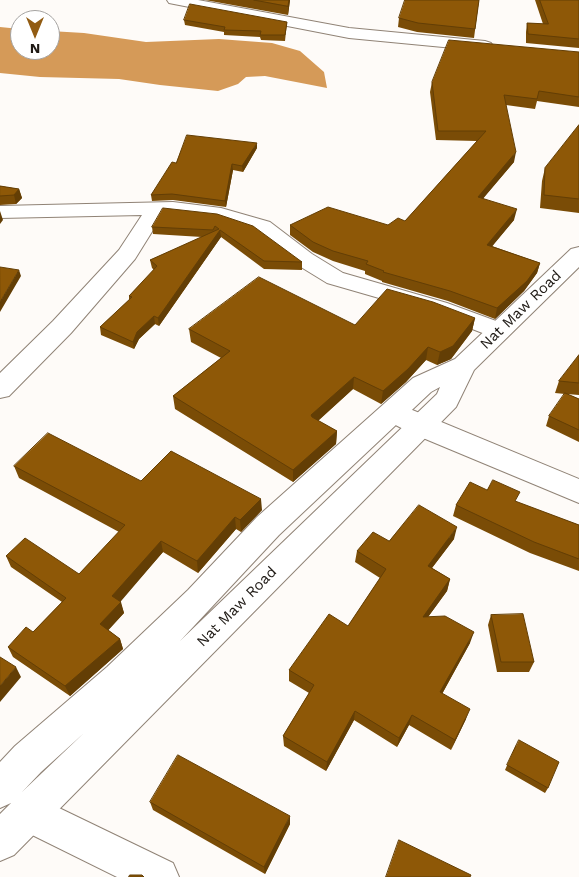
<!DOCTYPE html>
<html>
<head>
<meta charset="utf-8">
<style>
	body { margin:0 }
	#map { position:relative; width:579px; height:877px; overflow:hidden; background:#fefbf8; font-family:"Work Sans",sans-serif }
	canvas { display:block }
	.north { position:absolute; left:10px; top:10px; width:50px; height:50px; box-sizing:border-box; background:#fff; border:1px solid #a5a3a1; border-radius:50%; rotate:180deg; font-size:14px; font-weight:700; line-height:20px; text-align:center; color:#1f1a15 }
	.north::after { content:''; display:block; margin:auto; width:18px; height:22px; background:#925c13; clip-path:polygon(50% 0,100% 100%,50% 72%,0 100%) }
</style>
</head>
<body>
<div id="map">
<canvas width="579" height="877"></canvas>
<div class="north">N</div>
</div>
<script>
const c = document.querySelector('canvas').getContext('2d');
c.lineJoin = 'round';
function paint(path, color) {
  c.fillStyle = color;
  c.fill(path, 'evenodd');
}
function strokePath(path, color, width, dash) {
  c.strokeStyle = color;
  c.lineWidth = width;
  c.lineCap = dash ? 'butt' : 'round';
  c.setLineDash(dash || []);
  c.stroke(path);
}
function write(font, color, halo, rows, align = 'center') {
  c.font = font + ' "Work Sans",sans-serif';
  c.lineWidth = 5;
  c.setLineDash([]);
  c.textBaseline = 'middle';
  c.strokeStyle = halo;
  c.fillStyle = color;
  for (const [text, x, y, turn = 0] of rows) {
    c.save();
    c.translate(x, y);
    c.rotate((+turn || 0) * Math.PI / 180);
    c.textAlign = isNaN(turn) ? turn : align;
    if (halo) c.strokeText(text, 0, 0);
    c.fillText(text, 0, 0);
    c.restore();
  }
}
paint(new Path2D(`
	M0 27 20 29V50H50V31L84 33 146 42 219 39 272 43 300 51 324 72 327 88 265 76 246 77 238 84 218 91 160 85 119 79 40 77 0 73Z`), '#d59a58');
const minor = new Path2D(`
	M167 0H198L349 28 485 41 491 43 493 46 491 49 485 51 349 38 174 4 169 3Z
	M173 202 221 208 270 222 312 254 343 273 447 303 507 325 510 331 507 337 498 339 431 313 327 283 296 264 254 232 218 220 163 214 135 259 71 333 9 396 0 398V373L53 321 119 250 142 215 0 218V206Z
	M28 793 173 863 179 877H117L14 826 9 812 14 798Z`);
const secondary = new Path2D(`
	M393 402 579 479V503L411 433 384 419 380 412 384 405Z`);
const primary = new Path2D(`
	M579 247V267L474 370 456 407 14 855 0 861V814L11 803 0 808V762L15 746 107 667 188 590 257 517 413 378 455 359 571 249ZM440 387 437 394 180 641 279 535 431 392ZM84 733 22 792 41 772Z`);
strokePath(minor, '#908376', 2);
strokePath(secondary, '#908376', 2);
strokePath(primary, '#908376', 2);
paint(minor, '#fff');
paint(secondary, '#fff');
paint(primary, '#fff');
paint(new Path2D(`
	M205 0H290L288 15Z
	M479 0 474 38 417 32 398 27 399 18Z
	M535 0H579V48L526 43V32L527 23 543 24Z
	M184 20 287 22 285 41 261 40 260 37 224 35V32L185 25Z
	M579 52V107L537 101 535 109 506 105 514 162 483 198 514 220 492 246 540 263 537 273 524 291 495 319 448 301 382 282V281L365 274V271L333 261 313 252 290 235V225H388L405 221 477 141 436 140 430 92 432 82Z
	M579 125V213L540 208 542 181 545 168Z
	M257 148 243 172 233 170 226 207 173 200 152 201 151 195 176 163Z
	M0 186 19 189 22 198 16 204 0 205Z
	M217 214 302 262V270L264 269 221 237 159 326 155 324 139 339 134 349 101 335 100 327 129 300V296L154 270 152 268 150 260 202 237 153 234 152 227Z
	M475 318 472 331 451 359 437 365 426 360 406 382 381 404 353 389 318 421 337 431 336 444 293 482 175 409 173 396 221 358 191 342 189 329 355 325Z
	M579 355V395L567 394 579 399V442L546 426 549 416 565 394 555 393 559 381Z
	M14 466 141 481 262 510 241 532 236 529 198 573 163 552 120 601 124 613 108 630 120 639 123 649 70 696 13 657 8 647 33 632 62 602 11 567 6 556 79 574 119 532 19 478Z
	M487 490 516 502 579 525V571L530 553 453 516 456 505Z
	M454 539 432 568 450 579 447 591 428 617 470 643 442 694 466 719 451 750 409 725 397 747 354 720 326 771 284 746 283 736 309 693 289 681V670L348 626 380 578 355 562 357 551 389 541Z
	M491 615 534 662 529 672H497L488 625Z
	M516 745 548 788 545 793 505 770Z
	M150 802 290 824 265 874 153 810Z`), '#7a4c06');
paint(new Path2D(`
	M289 0H290L288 15V6Z
	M257 143V148L243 172 242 166Z
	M516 152 514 162 476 207 478 197Z
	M232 164 233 170 226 207 225 201Z
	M19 189 22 198 16 204 14 195Z
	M517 209 514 220 485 255 487 245Z
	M0 211 3 220 0 224Z
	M220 230 221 237 159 326 158 318Z
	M540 263 537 273 524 291 495 319 497 308Z
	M19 270 21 276 0 312V302Z
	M154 316 155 324 139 339 134 349 133 342 137 332Z
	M475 318 472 331 451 359 437 365 440 352Z
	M428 347 426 360 406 382 381 404 383 391Z
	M354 377 353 389 311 427V415Z
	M337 431 336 444 293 482V470Z
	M261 499 262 510 241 532 240 520Z
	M235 517 236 529 198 573 197 561Z
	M457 527 454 539 425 577 428 566Z
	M161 541 163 552 116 607 121 602 124 613 104 635 100 624 112 596Z
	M450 579 447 591 420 628 423 617Z
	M474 632 470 643 437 703 440 692Z
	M120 639 123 649 70 696 65 686Z
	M16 667 21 677 0 702V686Z
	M470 709 466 719 451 750 455 740Z
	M355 711 354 720 326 771 327 762Z
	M412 715 409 725 397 747 399 738Z
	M290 816V824L265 874 264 867Z`), '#633e05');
const building = new Path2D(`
	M254 0H289L288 6Z
	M405 0H479L475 29 418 23 399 18Z
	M540 0H579V39L528 34 527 23 548 24Z
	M190 4 287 22 285 35H260L261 31 224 30 225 27 184 20Z
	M449 40 579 52V97L539 91 537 99 504 95 516 152 478 197 517 209 487 245 540 263 527 281 497 308 450 291 383 272 384 271 366 264 368 261 333 251 313 242 290 225 328 207 388 225 398 218 405 221 486 131H438L432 82Z
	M579 125V199L544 195 545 168Z
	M187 135 257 143 242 166 232 164 225 201 172 194 151 195 172 162 176 163Z
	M0 186 19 189 14 195 0 196Z
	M163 208 217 214 253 226 302 262 264 261 220 230 158 318 154 316 137 332 133 342 100 327 132 297 129 296 157 266 150 260 219 229 215 226 213 230 152 227Z
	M0 267 19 270 0 302Z
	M259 277 355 325 387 289 433 302 475 318 453 346 440 352 428 347 408 369 383 391 354 377 311 415 312 417 337 431 293 470 173 396 230 351 189 329Z
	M579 355V383L559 381Z
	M565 393 579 399V430L549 416Z
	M48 433 141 481 171 451 261 499 240 520 235 517 197 561 161 541 112 596 121 602 100 624 120 639 65 686 8 647 26 627 33 632 66 598 6 556 25 538 79 574 125 525 14 466Z
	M493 480 520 492 515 501 579 525V559L534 542 456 505 470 482 487 490Z
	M419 505 457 527 428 566 450 579 423 617 445 616 474 632 440 692 470 709 455 740 412 715 399 738 355 711 327 762 283 736 314 685 289 670 329 614 348 626 386 569 357 551 373 532 389 541Z
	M523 614 534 662H501L491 615Z
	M0 657 16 667 0 686Z
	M519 740 559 762 548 788 507 765Z
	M178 755 290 816 264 867 150 802Z
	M399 840 471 875 470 877H386Z
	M130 875H142L144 877H129Z`);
paint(building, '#8e5807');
strokePath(building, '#633e05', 1);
write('15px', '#1f1a15', '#fff', [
	["Nat Maw Road",521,310,-44],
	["Nat Maw Road",237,607,-45]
]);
</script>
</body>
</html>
